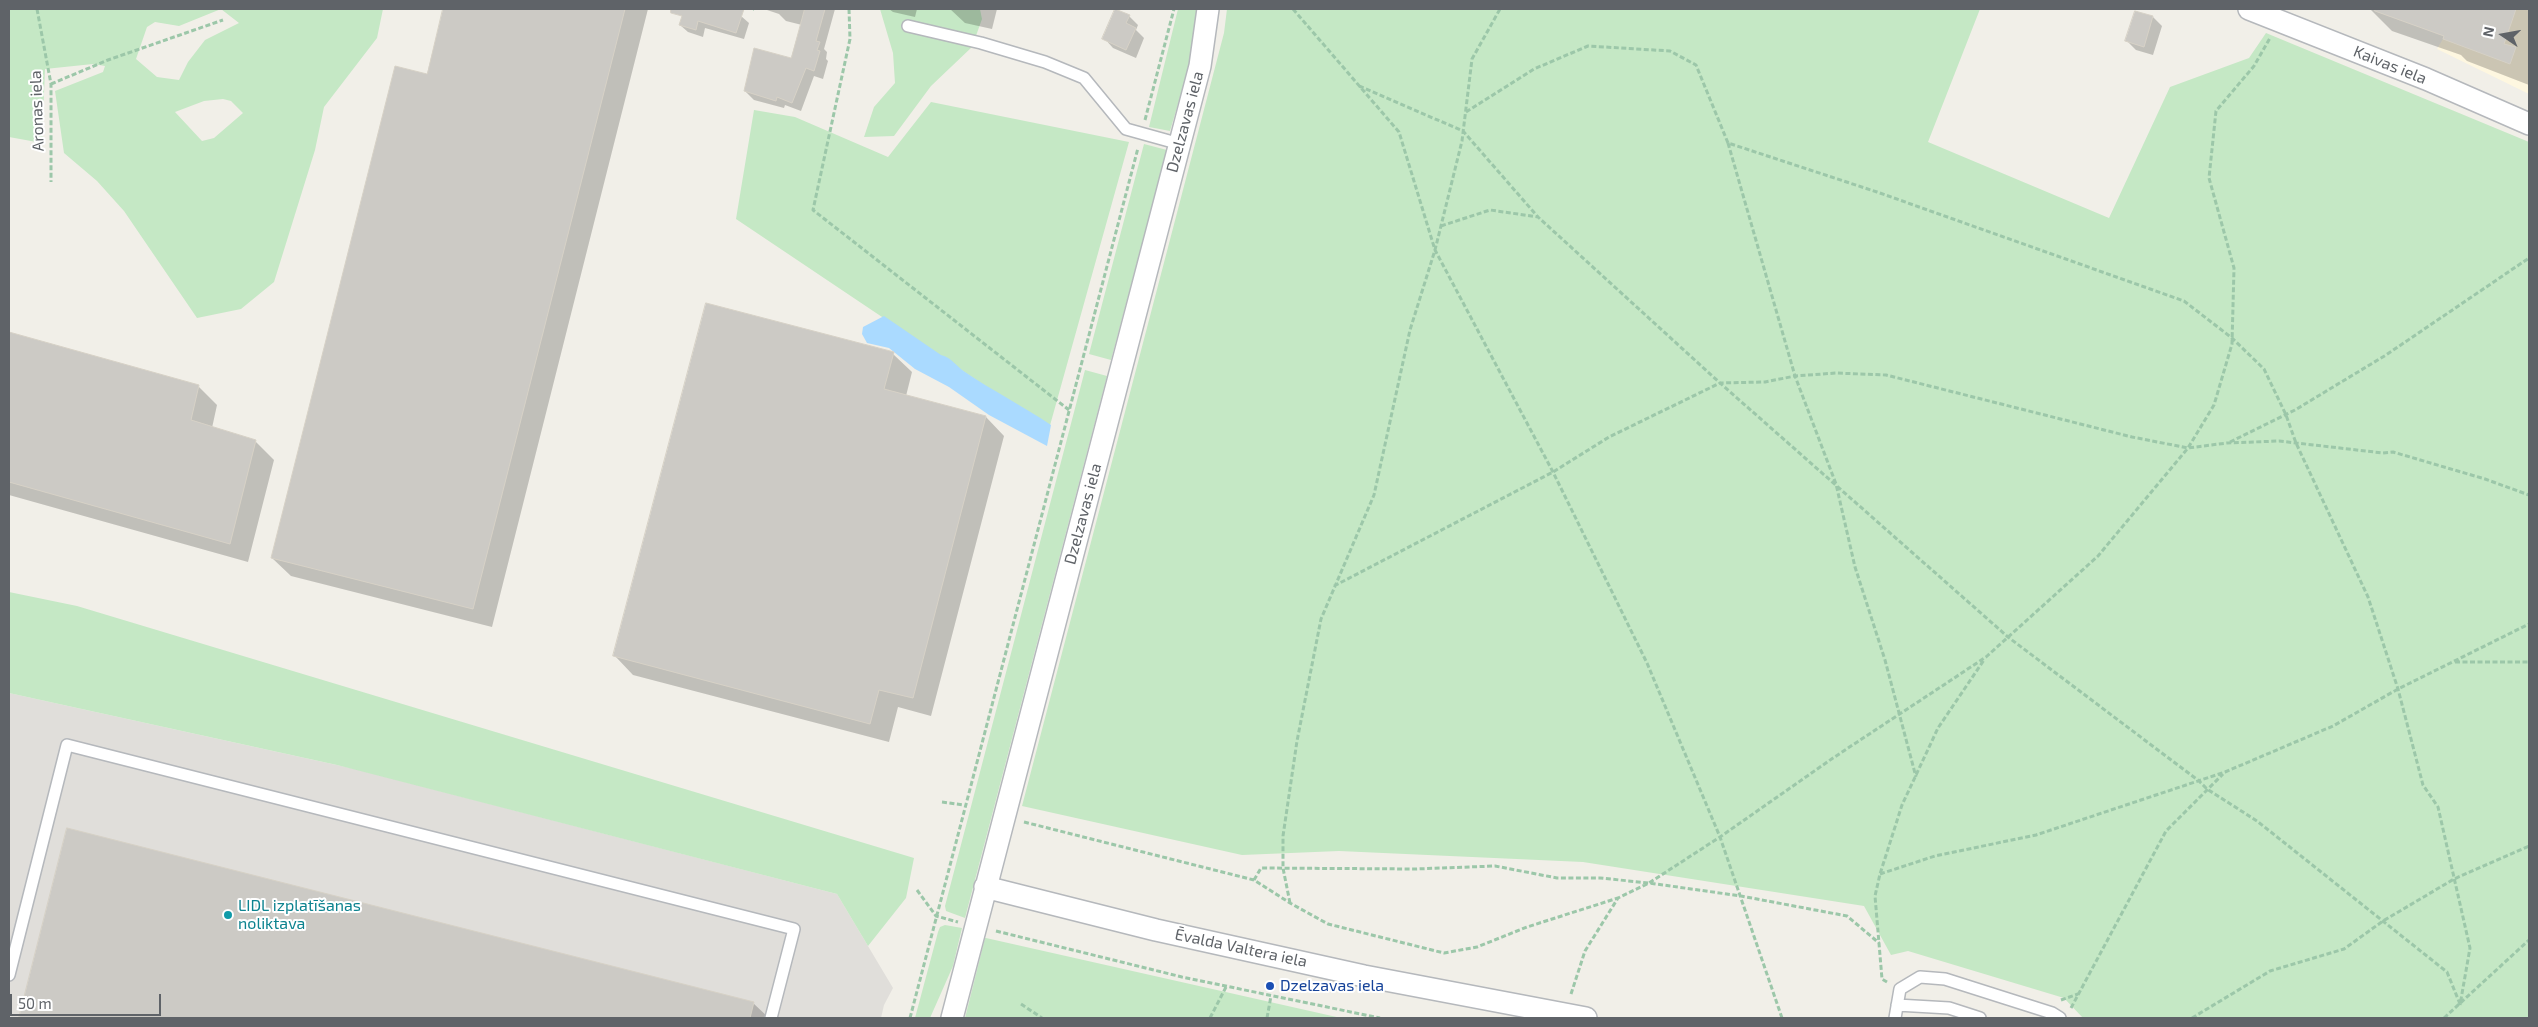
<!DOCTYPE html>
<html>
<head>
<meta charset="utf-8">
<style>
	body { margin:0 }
	#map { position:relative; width:2538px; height:1027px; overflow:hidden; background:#f1efe8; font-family:"Exo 2",sans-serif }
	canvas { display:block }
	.frame { position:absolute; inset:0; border:10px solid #5f6368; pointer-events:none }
	.north { position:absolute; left:2478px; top:10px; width:50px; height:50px; -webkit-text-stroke:4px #fff; paint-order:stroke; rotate:282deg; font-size:14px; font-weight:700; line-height:20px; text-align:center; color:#5f6368 }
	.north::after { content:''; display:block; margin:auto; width:18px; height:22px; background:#5f6368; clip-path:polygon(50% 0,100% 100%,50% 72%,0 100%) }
	.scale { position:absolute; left:10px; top:994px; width:151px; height:22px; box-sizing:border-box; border:2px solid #5f6368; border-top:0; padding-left:6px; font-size:15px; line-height:18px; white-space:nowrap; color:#5f6368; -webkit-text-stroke:4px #fff; paint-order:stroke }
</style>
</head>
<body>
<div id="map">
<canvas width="2538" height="1027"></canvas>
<div class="frame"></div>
<div class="north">N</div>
<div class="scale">50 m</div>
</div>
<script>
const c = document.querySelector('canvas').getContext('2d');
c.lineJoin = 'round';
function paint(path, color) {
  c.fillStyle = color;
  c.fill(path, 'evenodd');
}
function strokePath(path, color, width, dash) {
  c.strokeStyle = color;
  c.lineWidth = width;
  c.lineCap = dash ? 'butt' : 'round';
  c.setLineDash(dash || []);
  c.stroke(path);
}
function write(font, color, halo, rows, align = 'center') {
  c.font = font + ' "Exo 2",sans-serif';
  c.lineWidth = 4;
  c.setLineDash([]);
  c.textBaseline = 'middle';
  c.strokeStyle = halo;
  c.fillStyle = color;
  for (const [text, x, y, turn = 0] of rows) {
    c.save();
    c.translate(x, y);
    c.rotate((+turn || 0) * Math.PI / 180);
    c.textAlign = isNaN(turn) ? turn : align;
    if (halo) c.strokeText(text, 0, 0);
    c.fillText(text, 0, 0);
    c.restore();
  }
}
paint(new Path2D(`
	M2454 9H2529V94L2437 49 2443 39Z`), '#fef7e0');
paint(new Path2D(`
	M9 693 355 769 837 894 893 988 884 1005 881 1018H9Z`), '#e0deda');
paint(new Path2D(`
	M9 9H383L377 38 324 107 315 150 274 282 241 309 197 318 124 211 97 181 64 153 55 91 103 72 105 66 93 64 45 69 42 143 9 137ZM221 9 239 23 205 40 188 62 179 80 157 77 136 59 147 27 155 22 179 26ZM223 99 231 101 243 113 214 138 202 141 175 112 204 101Z
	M880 9H980L982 19 972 47 931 86 894 136 864 137 874 107 895 83 893 53Z
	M1178 9H1197L1188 70 1170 131 1149 127Z
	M1227 9H1980L1928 142 2109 218 2170 87 2249 58 2266 33 2529 142V1018H2083L2064 998 1908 951 1891 955 1864 906 1583 862 1339 851 1242 855 1022 806 1224 33Z
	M931 102 1129 142 1049 429 736 219 754 110 795 117 888 157Z
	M1144 144 1167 150 1111 360 1089 354Z
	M1085 370 1107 376 965 918 946 911 945 906Z
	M9 592 77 606 914 858 906 898 868 946 837 894 337 765 9 693Z
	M945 925 962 928 953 966 930 1018H915L938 932 940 927Z
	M985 938H986L1341 1018H965Z`), '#c5e8c5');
paint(new Path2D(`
	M884 316 941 355C952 358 956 366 965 372 993 391 1023 406 1051 425L1047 446 989 415 949 387 915 369 889 348 867 343 862 334 863 327Z`), '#aadaff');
paint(new Path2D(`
	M445 9H648L492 627 291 576 272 558 428 75Z
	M685 9H718L741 16 749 23 744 39 705 28 703 37 688 32 680 25Z
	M764 9H835L824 49 827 52 826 59 828 61 823 79 814 76 801 111 785 105 784 108 754 100 745 91 792 59 802 25 786 21 779 14Z
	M889 9H917L915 17 893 12Z
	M950 9H997L992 29 965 23Z
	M2370 9H2529V85L2467 61 2461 55 2392 31Z
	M1129 16 1138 25 1136 30 1144 38 1136 58 1113 48 1104 38Z
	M2153 17 2162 26 2153 55 2136 50 2127 41Z
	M9 333 198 386 217 405 212 428 255 441 274 460 248 562 9 495Z
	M893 354 912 372 906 396 986 417 1004 436 931 716 898 707 889 742 633 675 615 656Z
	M68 830 753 1003 769 1018H21Z`), '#0003');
const building = new Path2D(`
	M443 9H625L473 609 271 558 395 66 427 74Z
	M671 9H744L736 33 698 21 696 30 679 25 682 16 671 13Z
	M805 9H825L816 41 820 42 817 50 820 51 814 71 806 68 792 103 777 97 776 101 744 91 754 48 791 58Z
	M1115 9 1130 15 1126 23 1136 28 1126 50 1102 39Z
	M2375 9H2516L2504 44 2516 47 2510 64 2443 39 2444 36 2375 11Z
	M2135 11 2153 16 2144 47 2125 41Z
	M706 303 894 352 884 389 986 416 913 698 879 690 870 724 613 656Z
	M9 332 199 385 191 420 256 440 230 544 9 482Z
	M67 828 754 1002 750 1018H19Z`);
paint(building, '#cccac5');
strokePath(building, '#d6d1c6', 1);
const lane = new Path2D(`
	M908 26 981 43 1045 62 1084 78 1126 129 1180 144
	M9 975 67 745 794 929 771 1018
	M1897 1005 1949 1008 1980 1018
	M1895 1018 1900 989 1920 977 1945 979 2052 1013 2060 1018`);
const street = new Path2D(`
	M2249 9 2426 79 2529 124
	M985 887 1156 930 1364 976 1586 1018
	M952 1018 1200 66 1208 9`);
strokePath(lane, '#b5b8bc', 14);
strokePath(street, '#b5b8bc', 24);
strokePath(new Path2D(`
	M37 9 51 84V182
	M753 9H754
	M849 9 850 39 813 210 1069 410
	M1293 9 1399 132 1435 250 1553 472 1647 663 1720 837 1782 1018
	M51 84 108 60 223 20
	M1359 86 1463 131 1538 217 1720 383 2008 637 2199 781 2207 789 2257 821 2447 972 2460 1004
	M1466 112 1534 69 1588 46 1670 51 1696 65 1728 143 1877 192 2184 301 2232 338 2264 369 2286 415 2296 443 2368 597 2398 689 2423 785 2438 807 2470 948 2460 1005
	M1145 120 1174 9
	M1728 143 1795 376 1836 484 1855 567 1885 660 1916 777
	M1441 226 1490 210 1538 217
	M2230 442 2295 410 2386 355 2529 258
	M1334 586 1553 472 1609 437 1720 383 1765 382 1795 376 1836 373 1886 375 2132 437 2188 448 2227 443 2279 441 2383 453 2393 452 2485 479 2529 495
	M2455 662H2529
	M942 802 964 805
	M1024 822 1254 880 1290 903 1328 924 1444 953 1477 947 1527 927 1618 898
	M1880 874 1935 856 2036 835 2225 772 2333 726 2398 689 2529 624
	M1254 880 1261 868 1415 869 1495 866 1557 878H1600L1649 883 1741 896 1847 916 1879 943
	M917 890 936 916 958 922
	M1290 903 1283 868V836L1297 741 1321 619 1374 495 1410 330 1435 250 1462 141 1472 59 1500 9
	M996 931 1182 977 1380 1018
	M1887 982 1882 979 1875 896 1880 874 1902 805 1938 728 1984 660
	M1571 994 1585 951 1618 898 1649 883 1720 837 1833 758 1986 657 2098 556 2188 448 2214 405 2232 344 2234 268 2209 178 2216 111 2254 66 2270 38
	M2061 1000 2078 994
	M1021 1004 1042 1018
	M2071 1008 2166 831 2223 774
	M910 1018 1138 148
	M1210 1018 1226 987
	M1267 1018 1271 996
	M2192 1018 2270 971 2344 949 2383 921 2454 879 2529 846
	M2444 1018 2529 940`), '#9cc7a9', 3, [5, 2.5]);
strokePath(lane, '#fff', 11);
strokePath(street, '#fff', 21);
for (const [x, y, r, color] of [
	[228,915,5,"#0f9aa8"],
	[1270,986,5,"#1a4fb4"]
]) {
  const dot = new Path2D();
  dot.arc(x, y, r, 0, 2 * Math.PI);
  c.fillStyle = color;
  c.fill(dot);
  strokePath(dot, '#fff', 2);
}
write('16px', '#5f6368', '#fff', [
	["Kaivas iela",2390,65,22],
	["Aronas iela",37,111,-92],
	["Dzelzavas iela",1185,122,-75],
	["Dzelzavas iela",1083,514,-75],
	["Ēvalda Valtera iela",1241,948,12]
]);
write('16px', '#0d838f', '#fff', [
	["LIDL izplatīšanas",238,906],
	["noliktava",238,924]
], 'left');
write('16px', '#164399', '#fff', [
	["Dzelzavas iela",1280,986]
], 'left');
</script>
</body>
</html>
